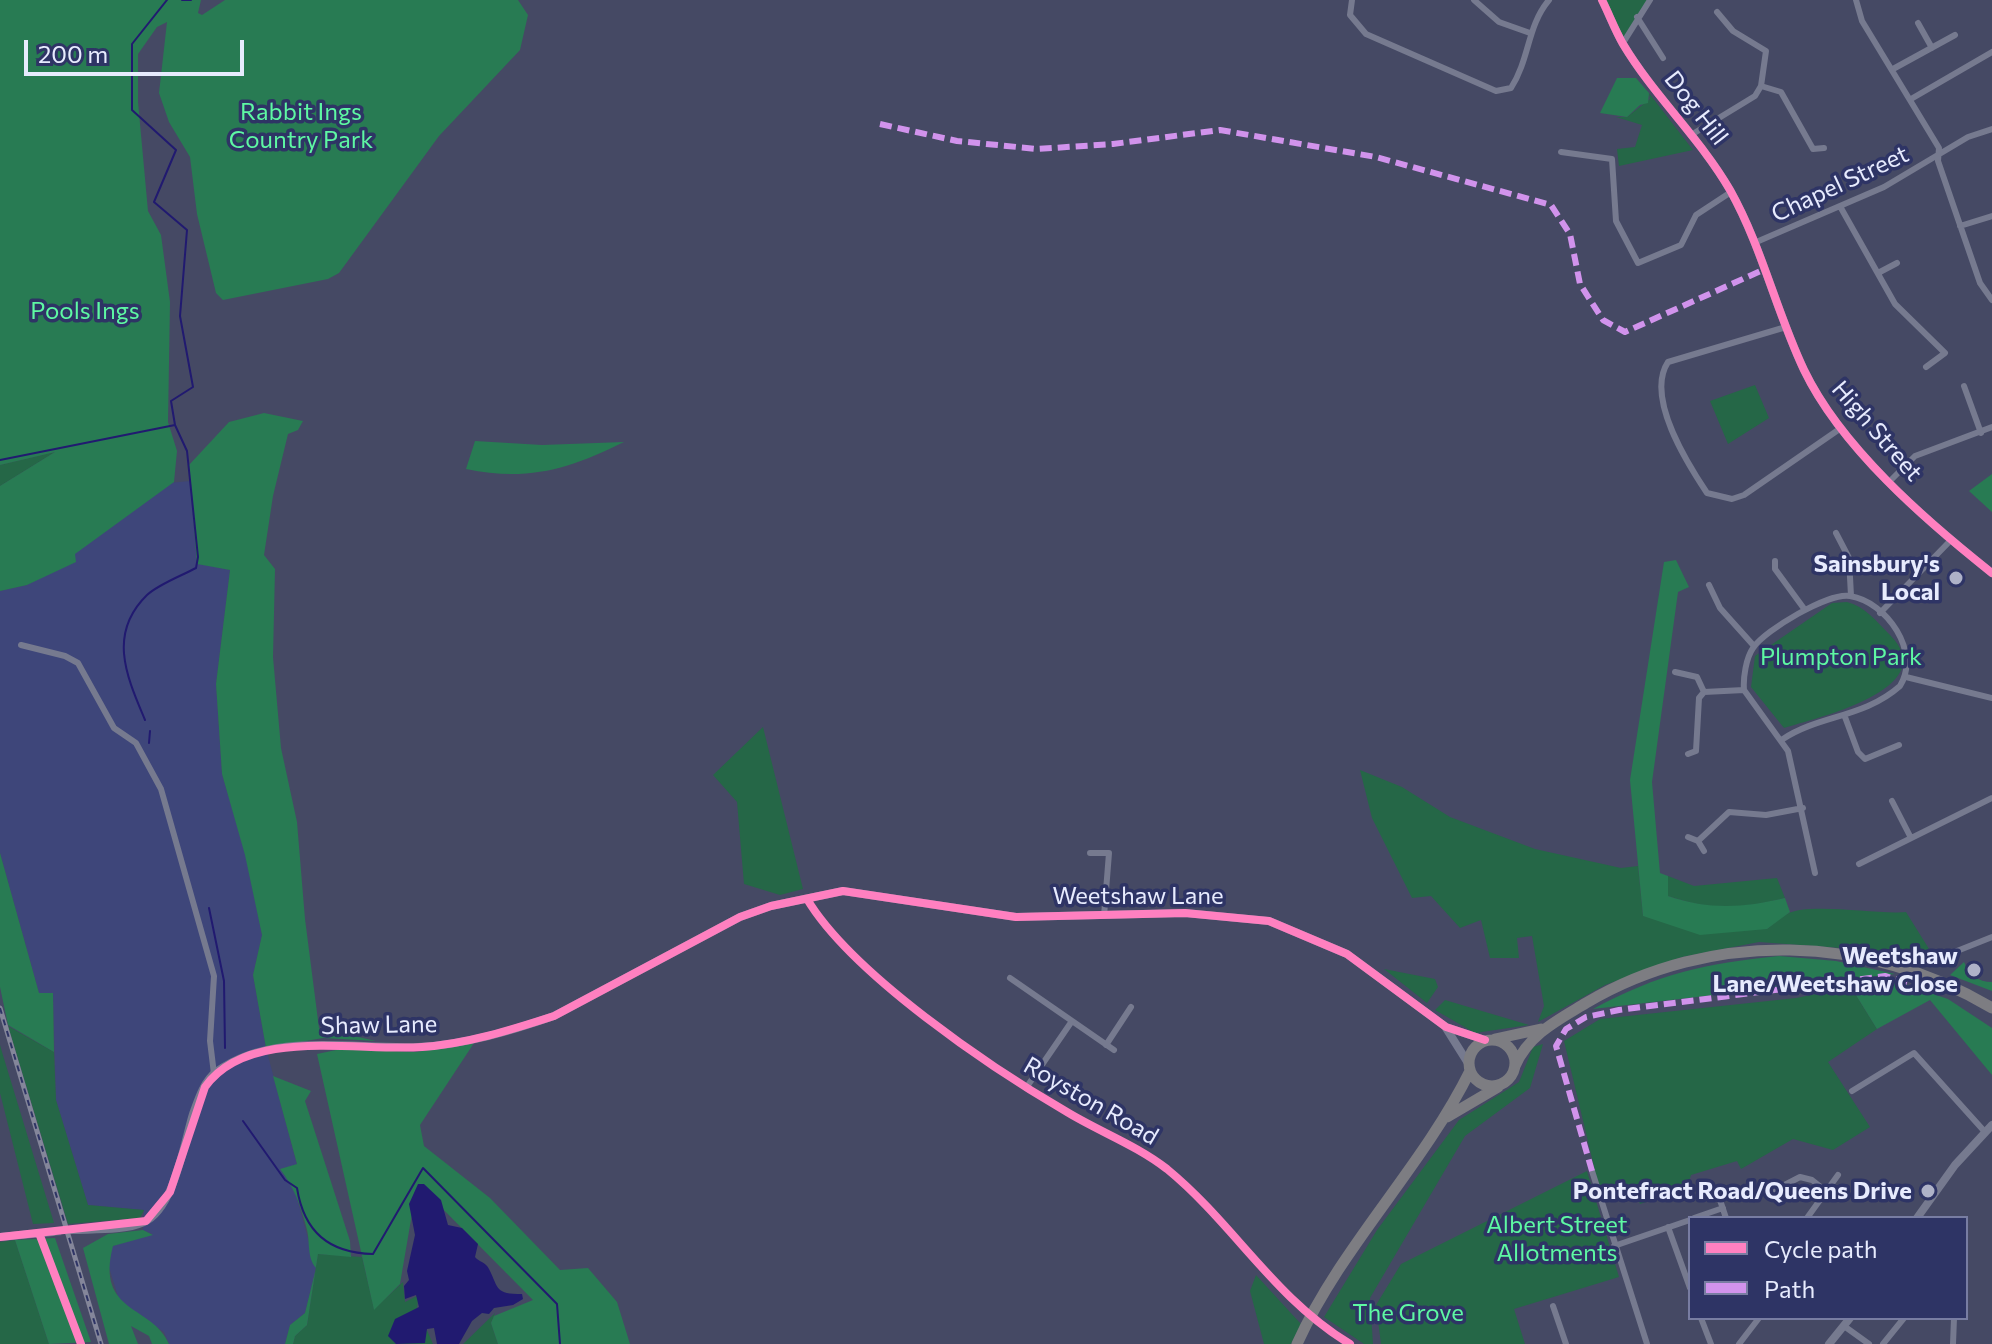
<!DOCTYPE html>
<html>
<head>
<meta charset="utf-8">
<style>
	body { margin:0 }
	#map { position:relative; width:1992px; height:1344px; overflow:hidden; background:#454964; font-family:Commissioner,sans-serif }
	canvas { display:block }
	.legend { position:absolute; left:1688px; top:1216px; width:280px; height:104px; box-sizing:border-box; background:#2e3465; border:2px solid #787da2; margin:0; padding:10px 14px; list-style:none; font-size:24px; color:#e7ebfe }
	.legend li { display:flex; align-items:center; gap:16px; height:40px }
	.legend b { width:40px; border:2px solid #787da2 }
	.scale { position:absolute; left:24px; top:40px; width:220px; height:36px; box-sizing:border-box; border:4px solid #e7ebfe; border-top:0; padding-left:10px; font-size:24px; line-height:28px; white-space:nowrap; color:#e7ebfe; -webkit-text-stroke:6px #2e3465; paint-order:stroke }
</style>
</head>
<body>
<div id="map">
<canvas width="1992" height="1344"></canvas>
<ul class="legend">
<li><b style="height:10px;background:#ff80c0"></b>Cycle path</li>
<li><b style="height:10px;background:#d193ec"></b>Path</li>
</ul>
<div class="scale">200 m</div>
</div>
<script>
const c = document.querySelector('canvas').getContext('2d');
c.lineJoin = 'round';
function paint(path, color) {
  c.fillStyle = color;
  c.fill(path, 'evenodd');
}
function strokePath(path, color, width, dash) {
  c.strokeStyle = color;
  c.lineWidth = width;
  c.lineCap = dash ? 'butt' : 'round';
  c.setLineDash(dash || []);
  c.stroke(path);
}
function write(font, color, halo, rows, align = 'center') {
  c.font = font + ' Commissioner,sans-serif';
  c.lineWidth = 7;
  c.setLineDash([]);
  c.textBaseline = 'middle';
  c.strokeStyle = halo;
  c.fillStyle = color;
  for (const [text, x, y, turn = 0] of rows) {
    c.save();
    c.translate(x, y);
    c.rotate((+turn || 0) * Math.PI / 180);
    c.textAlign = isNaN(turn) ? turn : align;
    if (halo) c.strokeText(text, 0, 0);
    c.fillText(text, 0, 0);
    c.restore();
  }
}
paint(new Path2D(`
	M190 481 197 563 230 570 216 684 222 774 246 855 262 935 253 975 266 1048 297 1165 280 1169 294 1187 316 1268 305 1313 290 1325 285 1344H169L164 1332 120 1303 108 1264 112 1246 152 1234 143 1230 144 1210 88 1205 56 1100 53 994 39 993 0 853V591L27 585 169 483Z`), '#3e467a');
paint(new Path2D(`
	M1602 0H1650L1623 43Z
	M1649 93 1693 150 1619 166 1617 149 1635 147 1642 125 1616 117H1627L1650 99Z
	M1755 385 1769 418 1728 444 1710 401Z
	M55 452 0 486V465Z
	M1847 602C1866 607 1876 621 1890 635 1944 689 1816 718 1784 728L1751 687 1755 656 1832 603Z
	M763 727 803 889 780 895 744 884 737 802 713 775Z
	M1360 770 1402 787 1450 817 1535 849 1621 868 1638 866 1643 916 1767 929C1773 924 1780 918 1787 914 1810 902 1878 915 1906 912L1934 957 1916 964 1841 948 1759 942 1682 957 1605 985 1538 1022 1544 1006 1532 936 1517 938 1519 958H1490L1481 920 1460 928 1431 896 1412 898 1372 818Z
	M1668 876 1694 886 1777 878 1785 898C1739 909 1713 911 1668 896Z
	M1384 969 1435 979 1438 987 1427 1003Z
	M1851 987 1877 1029 1828 1062 1870 1127 1833 1150 1793 1139 1741 1169 1737 1161 1691 1175 1687 1188 1640 1204 1634 1186 1601 1196 1564 1041 1600 1019 1796 998Z
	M1445 1000 1529 1025 1475 1033 1435 1010Z
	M8 1026 54 1052 56 1100 88 1205 144 1210 140 1218 68 1224Z
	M1543 1044 1530 1088 1465 1136 1370 1298 1373 1344H1364L1324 1317 1377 1230 1459 1120 1519 1082 1533 1047Z
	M0 1045 2 1052 54 1223 33 1224 0 1093Z
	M1587 1171 1619 1277 1514 1309 1525 1344H1381L1376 1305 1401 1264Z
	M15 1240 49 1344H0V1242Z
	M318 1254 362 1257 374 1309 403 1282 405 1302 419 1295 417 1307 433 1344H293L295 1336 307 1325Z
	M1256 1275 1301 1324 1291 1344H1264L1250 1291Z
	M495 1313 491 1323 498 1344H463Z`), '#256747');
paint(new Path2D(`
	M0 0H201L198 13 202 15 225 0H518L528 15 520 50 439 136 339 273 328 279 223 300 216 293 197 214 190 157 169 122 159 93 167 22 157 27 138 54V102L148 211 161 235 170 302 168 422 177 451 174 482 75 554 76 562 27 585 0 591V486L55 452 0 465Z
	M1617 78H1636L1649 93 1648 103 1640 105 1627 117 1600 113Z
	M264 413 303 421 298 430 288 434 273 496 264 555 275 569 273 657 281 748 297 822 305 919 319 1028 376 1041 323 1038 266 1048 253 975 262 935 245 855 222 774 216 684 230 570 197 564 189 465 229 422Z
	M475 441 542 445 624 442C570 469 527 482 466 469Z
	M1992 474V512L1969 491Z
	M1676 560 1689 587 1678 592 1652 782 1660 873 1668 876V896C1710 910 1742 908 1785 898L1790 912 1767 929 1700 935 1643 916 1630 780 1664 562Z
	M0 853 39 993H53L54 1052 8 1025 0 987Z
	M1779 956 1836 961 1895 974 1593 1009C1660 973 1704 964 1779 956Z
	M1964 962C1969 975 1978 982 1992 982V991L1950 975Z
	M1892 980 1948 999 1992 1028V1075L1930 1000 1877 1029 1851 987Z
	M474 1043 420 1125 424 1146 490 1198 560 1270 588 1268 617 1302 630 1344H498L491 1323 494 1316 533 1300 425 1191 413 1208 400 1284 374 1310 317 1054 341 1049 416 1052Z
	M273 1076 311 1091 305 1101 350 1241 351 1257 318 1254 307 1325 295 1336 293 1344H285L290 1325 305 1313 316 1268C307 1258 310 1242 307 1230 301 1206 294 1187 280 1169L297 1164Z
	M143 1230 153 1235 113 1246C95 1314 153 1305 169 1344H152L149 1336 131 1326 138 1344H109L83 1248 108 1234Z
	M55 1238 91 1342 49 1344 15 1240Z`), '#287b53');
paint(new Path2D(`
	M418 1184H424L441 1200 448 1225 462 1228 478 1244 475 1257C479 1262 486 1262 489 1269 499 1289 495 1294 522 1294L523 1299 513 1305 494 1308 489 1314 482 1313 472 1321 459 1344H437L434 1328 427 1329 425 1343 396 1344 388 1336 395 1319 419 1307 416 1295 405 1299 404 1286 409 1280 407 1271 415 1235 409 1204Z`), '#211a70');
strokePath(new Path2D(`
	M182 0H191
	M0 460 175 425
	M145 720C127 677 107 634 147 595 159 584 181 576 196 568L198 557 187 451 175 425 171 401 193 387 180 316 187 230 154 202 176 150 132 110V44L167 0
	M149 743 150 731
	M209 908 224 981 225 1048
	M243 1121 285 1180 297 1188C304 1232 329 1253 373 1254L423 1168 557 1304 560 1344`), '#211a70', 2);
strokePath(new Path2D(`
	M53 1232 72 1230`), '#5d617b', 8, [8, 4]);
strokePath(new Path2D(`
	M1352 0 1350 15 1366 34 1496 91 1511 88C1530 58 1527 26 1549 0
	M1474 0 1499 22 1530 33
	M1856 0 1862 21 1939 148 1938 161 1980 283 1992 300
	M1637 17 1663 58
	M1918 23 1932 48
	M1623 43 1650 0
	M1893 69 1955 35
	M1761 86 1781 92 1813 149 1824 148
	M1911 99 1992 52
	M1691 135 1755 96 1761 86 1766 51 1733 31 1717 12
	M1561 152 1612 159 1616 221 1638 263 1681 245 1696 215 1731 192
	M1841 208 1895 304 1945 353 1926 367
	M1960 226 1992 216
	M1754 243 1884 187 1968 137 1992 129
	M1878 273 1897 263
	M1786 327 1668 362C1645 397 1687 463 1707 493L1732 499 1744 495 1841 428
	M1964 386 1981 433
	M1890 481 1915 456 1992 427
	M1836 533 1849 558 1851 596
	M1775 561V569L1805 610
	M1709 585 1720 608 1754 646
	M1880 613 1951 540
	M21 645 65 656 78 663 114 728 136 743 161 789 214 976 210 1041 214 1074
	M1675 672 1697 677 1704 692
	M1906 677 1992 698
	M1845 717 1858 752 1865 759 1899 745
	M1783 739C1819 715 1864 718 1900 686 1921 652 1887 602 1850 596 1829 592 1765 630 1753 648 1746 658 1743 678 1744 690L1788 751 1815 873
	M1688 754 1696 751 1699 698 1704 692 1744 690
	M1892 801 1911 838
	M1688 837 1698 841 1704 851
	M1698 841 1729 812 1766 815 1803 808
	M1090 853H1109L1104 916
	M1859 864 1992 798
	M807 899C852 974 991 1068 1067 1112 1100 1132 1136 1145 1167 1169 1234 1224 1273 1297 1350 1344
	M1948 963 1957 951 1992 937
	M1010 978 1114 1050
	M1106 1045 1131 1007
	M1026 1088 1072 1021
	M1852 1091 1914 1053 1985 1132
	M1592 1171 1647 1344
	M1769 1193 1800 1177 1812 1180 1826 1191
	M1719 1197 1726 1218
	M1694 1218 1723 1208
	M1807 1218 1838 1175
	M1668 1227 1690 1288
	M1614 1246 1690 1220
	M1553 1306 1566 1344
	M1701 1318 1711 1344
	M1844 1326 1869 1344
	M1739 1344 1759 1318
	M1883 1344 1904 1318
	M1953 1344 1954 1318`), '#767a8f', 6);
strokePath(new Path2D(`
	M1602 0C1609 14 1615 30 1623 44 1654 96 1700 138 1730 190 1762 247 1776 311 1804 370 1841 447 1925 520 1992 573
	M1446 1028 1468 1063
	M1917 1218 1955 1165 1992 1125
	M72 1230C95 1229 123 1231 144 1222 174 1209 184 1143 193 1114 198 1100 204 1081 216 1072 273 1030 354 1050 418 1047 464 1045 511 1031 554 1016L740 917 771 906 843 891 1016 917 1185 913 1269 921 1347 954 1446 1027 1485 1040
	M0 1237 53 1232
	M1829 1344 1850 1318`), '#767a8f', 8);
strokePath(new Path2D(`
	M1495 1039 1541 1029
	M1469 1063a23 23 0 1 1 46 0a23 23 0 1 1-46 0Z
	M1515 1066C1529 1034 1558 1020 1586 1003 1711 929 1869 934 1992 1008
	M1447 1117 1498 1087
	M1297 1344C1342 1245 1422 1168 1470 1071`), '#7d7d82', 11);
const rail = new Path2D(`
	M0 1008 101 1344`);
strokePath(rail, '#84869a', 5);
strokePath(rail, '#2e3465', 2, [6]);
strokePath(new Path2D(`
	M880 124 957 141 1037 149 1113 144 1220 130 1376 157 1551 205 1570 234 1580 284 1603 320 1625 332 1765 269
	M1592 1171 1556 1046 1566 1029 1586 1017 1619 1010 1885 976 1934 990`), '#d193ec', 6, [12, 6]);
strokePath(new Path2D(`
	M1602 0C1609 14 1615 30 1623 44 1654 96 1700 138 1730 190 1762 247 1776 311 1804 370 1841 447 1925 520 1992 573
	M807 899C852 974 991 1068 1067 1112 1100 1132 1136 1145 1167 1169 1234 1224 1273 1297 1350 1344
	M39 1233 81 1344
	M0 1237 146 1221 170 1192 205 1087C248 1026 359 1052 422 1047 466 1044 511 1030 554 1016L740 917 771 906 843 891 1016 917 1185 913 1269 921 1347 954 1446 1027 1485 1040`), '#ff80c0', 8);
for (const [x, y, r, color] of [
	[1956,578,8,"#aeb2c8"],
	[1974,970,8,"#aeb2c8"],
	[1928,1191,8,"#aeb2c8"]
]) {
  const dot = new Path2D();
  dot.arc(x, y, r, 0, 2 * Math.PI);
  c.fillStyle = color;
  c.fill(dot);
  strokePath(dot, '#2e3465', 3);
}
write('24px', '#e7ebfe', '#2e3465', [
	["Dog Hill",1696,108,52],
	["Chapel Street",1840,184,-25],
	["High Street",1877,431,49],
	["Weetshaw Lane",1138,896],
	["Shaw Lane",379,1025,-1],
	["Royston Road",1091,1101,30]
]);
write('24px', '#5ef8a3', '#2e3465', [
	["Rabbit Ings",301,112],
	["Country Park",301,140],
	["Pools Ings",85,311],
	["Plumpton Park",1841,657],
	["Albert Street",1557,1225],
	["Allotments",1557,1253],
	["The Grove",1408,1313]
]);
write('bold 24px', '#e7ebfe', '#2e3465', [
	["Sainsbury's",1940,564],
	["Local",1940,592],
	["Weetshaw",1958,956],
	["Lane/Weetshaw Close",1958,984],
	["Pontefract Road/Queens Drive",1912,1191]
], 'right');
</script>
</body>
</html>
